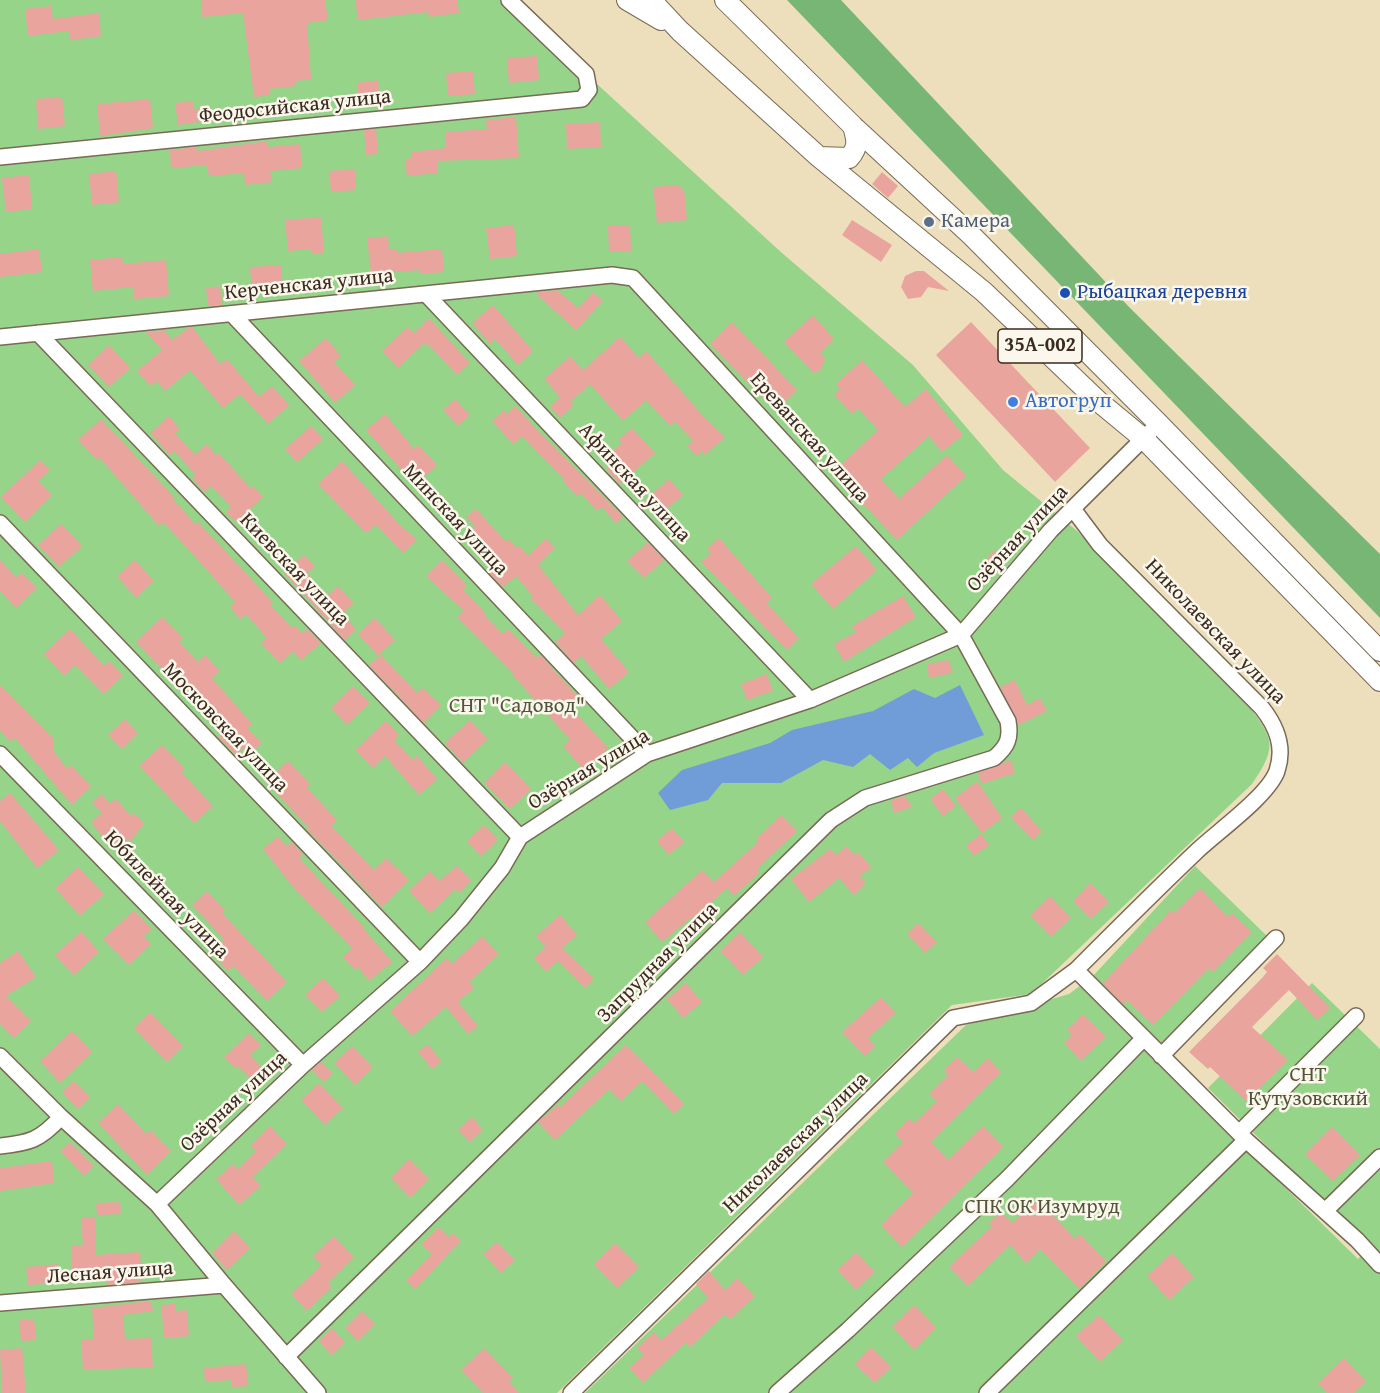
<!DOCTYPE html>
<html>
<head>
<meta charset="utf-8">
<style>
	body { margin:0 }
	canvas { display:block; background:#eddfbc }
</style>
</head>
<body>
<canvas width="1380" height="1393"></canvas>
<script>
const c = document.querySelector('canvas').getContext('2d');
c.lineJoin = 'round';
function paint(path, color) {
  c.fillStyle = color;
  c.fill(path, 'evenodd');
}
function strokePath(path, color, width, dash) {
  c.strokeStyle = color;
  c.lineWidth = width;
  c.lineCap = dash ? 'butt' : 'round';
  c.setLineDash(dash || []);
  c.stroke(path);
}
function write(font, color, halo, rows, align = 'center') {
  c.font = font + ' "Gentium Book Plus",serif';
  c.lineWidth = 5;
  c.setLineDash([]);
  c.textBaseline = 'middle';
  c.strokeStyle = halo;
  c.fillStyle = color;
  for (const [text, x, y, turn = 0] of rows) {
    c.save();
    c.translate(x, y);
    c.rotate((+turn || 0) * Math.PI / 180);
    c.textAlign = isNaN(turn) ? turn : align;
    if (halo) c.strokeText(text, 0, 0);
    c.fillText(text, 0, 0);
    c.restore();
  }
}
paint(new Path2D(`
	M0 0H505L782 253 913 365 1003 470 1076 530 1245 701C1272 737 1280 744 1252 784L1031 994 952 1005 557 1393H0Z
	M1195 866 1268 937 1151 1056 1358 1259 1369 1247 1208 1088 1312 983 1380 1049V1393H585L966 1025 1069 994 1092 977Z`), '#96d48a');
paint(new Path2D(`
	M787 0H841L1130 308 1380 554V618Z`), '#78b676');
paint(new Path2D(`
	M960 685 984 735 934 753 917 767 908 758 890 770 870 754 853 767 823 760 781 783H722L708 800 670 810 658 793 682 770 770 743 792 730 873 711 914 689 935 698Z`), '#709dd8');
paint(new Path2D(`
	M201 0H325L328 20 307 23 311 79 296 81V86L269 89 270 95 254 97 243 13 202 17Z
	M355 0H457L459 13 429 17 428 12 358 20Z
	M51 6 53 19 99 13 101 36 70 40 69 31 28 36 25 9Z
	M537 56 539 80 509 83 507 58Z
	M473 71 475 94 448 96 446 73Z
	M378 80 380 103 359 105 357 83Z
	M62 97 65 126 38 129 36 99Z
	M150 99 153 128 100 136 97 104Z
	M193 101 194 109 212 108 213 120 178 125 175 103Z
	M516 117 519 158 437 161 438 173 407 176 405 159 412 158 411 152 446 148 445 132 487 129 486 120Z
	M600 122 601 147 567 149 566 124Z
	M376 129 378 154 366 155 364 130Z
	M267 141 268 147 300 144 302 168 270 171 272 182 245 185 244 173 209 176 207 165 171 168 170 150 197 147 198 151Z
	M355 169 356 190 331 192 329 171Z
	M116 171 119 202 92 205 89 174Z
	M882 172 898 186 888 198 872 184Z
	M29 175 32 209 6 212 2 178Z
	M677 185 684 190 687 220 657 223 653 187Z
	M321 217 324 253 311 254V249L288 251 285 220Z
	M852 220 892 245 881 262 842 235Z
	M514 225 517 256 490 259 486 228Z
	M630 225 631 251 609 252 608 226Z
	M388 236 389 250 397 249V253L442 249 444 272 420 274V270L384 273 385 280 372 281 367 238Z
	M39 249 42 272 0 277V254Z
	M122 257 123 264 166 260 169 296 134 299 133 287 93 291 90 260Z
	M281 265 283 287 275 288V291L252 293 250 267Z
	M916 271H924L949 291 928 287 921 297 908 299 901 287 905 276Z
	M220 286 222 305 208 306 206 288Z
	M557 290 578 308 593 292 603 301 576 330 535 293Z
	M493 305 533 351 518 365 495 339 490 344 472 323Z
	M813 315 834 339 820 353 825 358 821 370 814 373 784 342Z
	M429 318 470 363 457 375 428 344 427 346 424 343 398 368 382 351 407 327 414 333Z
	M732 322 797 390 776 411 710 344Z
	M971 322 1090 448 1055 482 936 355Z
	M188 328H193L220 364 227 359 259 397 272 386 289 405 268 424 240 394 223 408 190 370 165 391 157 381 150 386 137 371 162 350 146 332 164 330 172 340Z
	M620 337 639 358 646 351 704 417 725 437 705 455 702 451 697 456 687 446 693 441 675 421 670 426 646 400 623 421 590 384 570 402 574 405 560 418 550 407 560 397 544 379 570 356 583 370Z
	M326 338 341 356 334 362 355 385 335 403 299 361Z
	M109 345 130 368 109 387 88 365Z
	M862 360 905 407 926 389 963 435 942 452 929 436 881 479 899 499 947 455 966 476 897 540 833 472 878 430 858 408 852 414 834 395 840 389 836 384Z
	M455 399 470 415 458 426 443 410Z
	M515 406 543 436 623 517 616 523 602 507 597 511 581 493 577 496 563 481 564 479 522 436 513 444 492 421 504 410 507 414Z
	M385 414 414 449 418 445 437 465 415 485 366 430Z
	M169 416 180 429 175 433 195 455 207 444 216 455 219 453 251 489 253 486 263 497 236 522 226 512 231 507 211 486 204 492 192 478 196 475 174 451 170 455 150 433Z
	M101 419 175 498 173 499 195 524 198 522 256 584 273 603 270 605 292 628 295 625 302 633 307 629 321 643 301 660 293 651 280 663 261 643 267 638 246 614 240 619 230 607 235 602 191 552 163 522 159 526 99 457 96 459 78 440Z
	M311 426 323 439 297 462 285 449Z
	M632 428 655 453 620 484 606 469 614 462 608 455 622 443 619 439Z
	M40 460 50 470 38 481 52 495 25 522 1 497Z
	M342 461 399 524 417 540 403 553 376 525 366 533 318 484Z
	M669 479 683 495 662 513 660 511 655 515 643 502Z
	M476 509 506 542 509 539 517 548 519 546 528 556 546 538 555 548 538 565 578 615 600 595 622 621 601 639 629 672 609 689 581 656 574 663 555 642 565 633 530 598 533 596 516 576 503 587 488 572 496 565 468 534 475 527 466 517Z
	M61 524 82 546 59 567 38 545Z
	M719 538 772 598 766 603 799 638 787 650 701 562 711 553 707 549Z
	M648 542 664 560 644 578 627 561Z
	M856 546 877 570 833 609 811 584Z
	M994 550 1003 557 991 573 982 565Z
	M304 555 315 567 307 573 327 596 338 586 354 603 342 614 356 629 345 640 284 573Z
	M0 560 16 577 22 573 37 588 16 608 0 591Z
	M135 560 154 581 136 598 117 576Z
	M442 560 467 585 463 589 486 614 484 615 503 634 508 629 537 658 540 655 580 699 571 708 608 748 584 770 563 746 570 740 512 674 513 673 457 617 464 611 426 576Z
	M903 596 916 617 844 662 834 644 856 632 852 626Z
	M162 617 183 638 179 642 198 662 205 655 220 671 212 678 252 724 247 728 262 743 249 755 243 748 236 755 218 736 222 732 136 642Z
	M375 618 395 640 378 656 358 634Z
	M70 629 104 666 109 661 123 675 104 694 75 665 64 676 44 654Z
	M381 655 417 693 423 688 441 705 424 723 369 665Z
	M949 660 952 673 929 678 927 664Z
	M767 674 773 691 747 700 741 684Z
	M1015 680 1027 705 1040 698 1047 711 1019 725 1000 687Z
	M0 685 53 738V750L67 769 71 765 91 786 72 805 15 738 11 742 0 730Z
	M353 686 370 703 347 725 331 708Z
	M125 719 138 733 122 749 108 735Z
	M470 720 488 739 463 763 445 743Z
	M386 721 399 735 394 740 413 760 417 756 437 779 419 795 385 756 373 768 355 750Z
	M162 745 185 769 181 772 213 806 194 823 139 766Z
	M1011 760 1015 773 982 784 978 773Z
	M288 761 310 784 307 788 337 820 331 826 374 870 386 858 409 880 382 907 307 829 309 828 266 782Z
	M505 762 531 789 510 809 484 783Z
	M977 781 1002 818 982 833 955 798Z
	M943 789 956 806 943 816 930 799Z
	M10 793 59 850 37 868 0 821V801Z
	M101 794 110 804 116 799 131 816 134 813 144 823 130 842 128 839 119 848 111 840 107 843 91 822 102 813 92 803Z
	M905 796 912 807 894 813 891 800Z
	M1021 808 1042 831 1033 840 1011 817Z
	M781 815 797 831 757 869 760 872 734 896 727 888 694 919 692 917 662 942 645 922 702 870 714 882 758 842 756 839Z
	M484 825 498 840 481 856 467 841Z
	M672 828 684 842 669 855 657 841Z
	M981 834 989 845 974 856 966 845Z
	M278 836 287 846 292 842 303 854 299 858 364 927 363 928 392 962 369 981 358 967 355 970 343 957 352 948 293 887 263 849Z
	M846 846 855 855 858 852 871 867 860 876 866 883 854 895 839 878 809 902 791 879 830 849 836 855Z
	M457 866 471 880 460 893 456 889 430 913 409 891 430 871 439 881Z
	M78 867 104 894 80 916 55 888Z
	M1090 883 1109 902 1091 919 1073 901Z
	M1200 888 1228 917 1232 913 1252 932 1213 972 1209 968 1153 1025 1127 1000 1123 1004 1103 983 1171 910 1174 913Z
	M207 891 225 910 222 913 287 982 267 1001 233 966 228 971 218 960 222 957 213 948 224 939 192 905Z
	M1050 896 1071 918 1051 937 1030 915Z
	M134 910 152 929 144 936 151 944 129 965 103 939Z
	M560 915 577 935 562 948 594 979 585 988 558 961 546 972 534 958 546 947 536 936Z
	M918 923 937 942 925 953 907 934Z
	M81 931 99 952 74 975 55 955Z
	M740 932 763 957 743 975 720 951Z
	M482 936 499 954 469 982 474 988 458 1002 478 1026 468 1034 446 1007 412 1036 390 1011 447 958 452 964Z
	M18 951 36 977 6 996 31 1021 14 1038 0 1024V963Z
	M1277 954 1330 1008 1317 1020 1289 990 1252 1027 1288 1060 1246 1101 1210 1067 1208 1069 1189 1052 1262 978 1267 972 1263 968Z
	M323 978 340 996 322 1012 305 995Z
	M686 983 702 1002 683 1018 667 999Z
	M881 997 896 1013 868 1038 875 1046 865 1056 842 1032Z
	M150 1012 183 1046 167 1062 134 1028Z
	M1083 1014 1106 1037 1081 1061 1064 1043 1072 1035 1067 1030Z
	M72 1031 92 1052 60 1083 40 1061Z
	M249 1033 261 1045 250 1055 262 1068 251 1079 238 1066 235 1068 224 1057Z
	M428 1044 441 1061 432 1069 418 1052Z
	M626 1045 684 1104 674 1114 642 1081 621 1101 609 1089 555 1140 538 1122 558 1105 560 1107Z
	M352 1046 373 1067 355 1085 334 1063Z
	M957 1057 973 1072 988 1058 1001 1072 931 1142 948 1160 983 1126 1003 1147 902 1247 881 1225 913 1193 883 1162 903 1142 895 1133 909 1119 914 1123 937 1101 929 1094 948 1075 944 1070Z
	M321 1062 333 1073 324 1082 312 1070Z
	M74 1081 90 1097 78 1109 62 1092Z
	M319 1083 343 1108 325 1125 301 1100Z
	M118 1104 146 1134 150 1130 171 1151 147 1175 98 1123Z
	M472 1117 483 1130 470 1142 458 1130Z
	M270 1126 287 1144 253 1177 261 1186 239 1205 216 1179 233 1164 238 1169 256 1151 250 1146Z
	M1332 1127 1360 1155 1333 1181 1305 1154Z
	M70 1142 94 1166 84 1176 60 1151Z
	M409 1159 429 1179 410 1198 391 1178Z
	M52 1161 54 1183 0 1191V1168Z
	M1038 1200 1075 1239 1080 1234 1106 1261 1080 1289 1040 1249 1026 1263 1010 1245 968 1286 949 1267 992 1226 989 1223 1001 1212 1012 1223Z
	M120 1202 121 1214 97 1215 96 1203Z
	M95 1217 96 1255 140 1252 142 1282 108 1285V1281L103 1282V1272L72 1274 71 1246H83L81 1218Z
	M439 1227 449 1237 453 1233 461 1241 415 1289 406 1280 432 1254 421 1244Z
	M234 1231 250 1248 227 1270 212 1253Z
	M334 1236 354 1257 328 1283 332 1287 307 1311 291 1294 321 1265 313 1256Z
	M497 1242 515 1260 501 1273 483 1254Z
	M615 1243 639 1267 617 1288 594 1264Z
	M856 1252 875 1272 856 1290 837 1270Z
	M1172 1253 1194 1277 1169 1300 1147 1276Z
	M58 1264 60 1282 28 1285 26 1267Z
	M709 1271 725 1290 737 1278 755 1296 731 1319 725 1314 690 1347 686 1342 643 1383 629 1368 644 1355 637 1348 654 1332 661 1340 708 1298 696 1284Z
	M151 1301 153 1311 123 1315 125 1339 151 1338 153 1367 83 1370 81 1339H94L92 1308Z
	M175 1304 176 1311 187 1310 189 1336 164 1338 161 1305Z
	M914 1305 936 1328 914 1350 892 1327Z
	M362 1311 375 1324 358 1341 345 1328Z
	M1099 1315 1123 1340 1100 1362 1076 1336Z
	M34 1319 36 1340 21 1341 19 1320Z
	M332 1328 345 1342 332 1355 319 1341Z
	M871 1347 891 1367 875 1383 855 1364Z
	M22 1348 26 1393H2L0 1350Z
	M484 1348 513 1378 509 1382 519 1393H483L461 1370Z
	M1344 1358 1366 1381 1354 1393H1327L1318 1383Z
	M246 1364 248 1386 232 1387 231 1380 205 1382 204 1368Z`), '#eaa49e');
const minor = new Path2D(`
	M0 157 582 99 589 90 586 74 509 0
	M427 295 810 700
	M232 314 647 754
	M38 333 520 837
	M0 337 612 275 633 278 961 635 1008 721C1011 738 1008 746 994 758L865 798 831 820 286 1357
	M1073 509 1100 545 1262 708C1277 727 1285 747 1277 771 1268 796 1217 832 1197 851 1156 890 1116 930 1076 970L1246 1140 1357 1240 1380 1265
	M0 523 420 962
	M0 754 303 1065
	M0 1056 61 1117 157 1204 224 1285 318 1393
	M1161 1056 1276 938
	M1239 1133 1356 1016
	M0 1146C30 1143 40 1140 61 1117
	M157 1204 303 1065 420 962 461 919 502 868 520 837 647 754 810 700 961 635 1051 530 1150 432
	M1325 1211 1380 1157
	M0 1303 224 1285
	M571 1393 953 1018 1031 1003 1076 970
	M777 1393 848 1330 1007 1179 1144 1038
	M987 1393 1246 1140`);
const major = new Path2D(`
	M627 0 661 20
	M651 0 680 31 819 157 984 292 1098 401 1144 439 1380 681
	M725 0 853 126 972 236 1158 423 1380 651
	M819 157 849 158C859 147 857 140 853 126`);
strokePath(minor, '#796955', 18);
strokePath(major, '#796955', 22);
strokePath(minor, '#fff', 15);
strokePath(major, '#fff', 20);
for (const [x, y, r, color] of [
	[929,222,6,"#5c6f8a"],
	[1065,293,6,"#1a4fb4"],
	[1013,402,6,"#3f7fe0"]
]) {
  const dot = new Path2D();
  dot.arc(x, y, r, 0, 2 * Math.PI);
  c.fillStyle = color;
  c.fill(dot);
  strokePath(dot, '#fbf7ec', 2);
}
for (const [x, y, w] of [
	[1040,346,84]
]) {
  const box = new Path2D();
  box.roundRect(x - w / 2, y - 17, w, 34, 4.5);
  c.fillStyle = '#fbf7ec';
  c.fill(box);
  strokePath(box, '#3b2a1e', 1.5);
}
write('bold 20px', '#3b2a1e', null, [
	["35А-002",1040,346]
]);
write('21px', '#3b2a1e', '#fbf7ec', [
	["Феодосийская улица",295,107,-6],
	["Керченская улица",309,285,-6],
	["Ереванская улица",809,438,48],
	["Афинская улица",634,483,47],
	["Минская улица",455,520,47],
	["Озёрная улица",1018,539,-47],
	["Киевская улица",294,570,46],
	["Николаевская улица",1215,632,46],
	["Московская улица",225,728,46],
	["Озёрная улица",589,770,-31],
	["Юбилейная улица",166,895,46],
	["Запрудная улица",658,963,-45],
	["Озёрная улица",234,1102,-43],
	["Николаевская улица",796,1143,-44],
	["Лесная улица",110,1273,-4]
]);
write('21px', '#4e5e75', '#fbf7ec', [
	["Камера",941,222]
], 'left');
write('21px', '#164399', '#fbf7ec', [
	["Рыбацкая деревня",1077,293]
], 'left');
write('21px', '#366cbe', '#fbf7ec', [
	["Автогруп",1025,402]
], 'left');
write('21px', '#525439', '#fbf7ec', [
	["СНТ \"Садовод\"",517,707],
	["СНТ",1308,1076],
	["Кутузовский",1308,1100],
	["СПК ОК Изумруд",1042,1208]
]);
</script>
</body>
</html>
